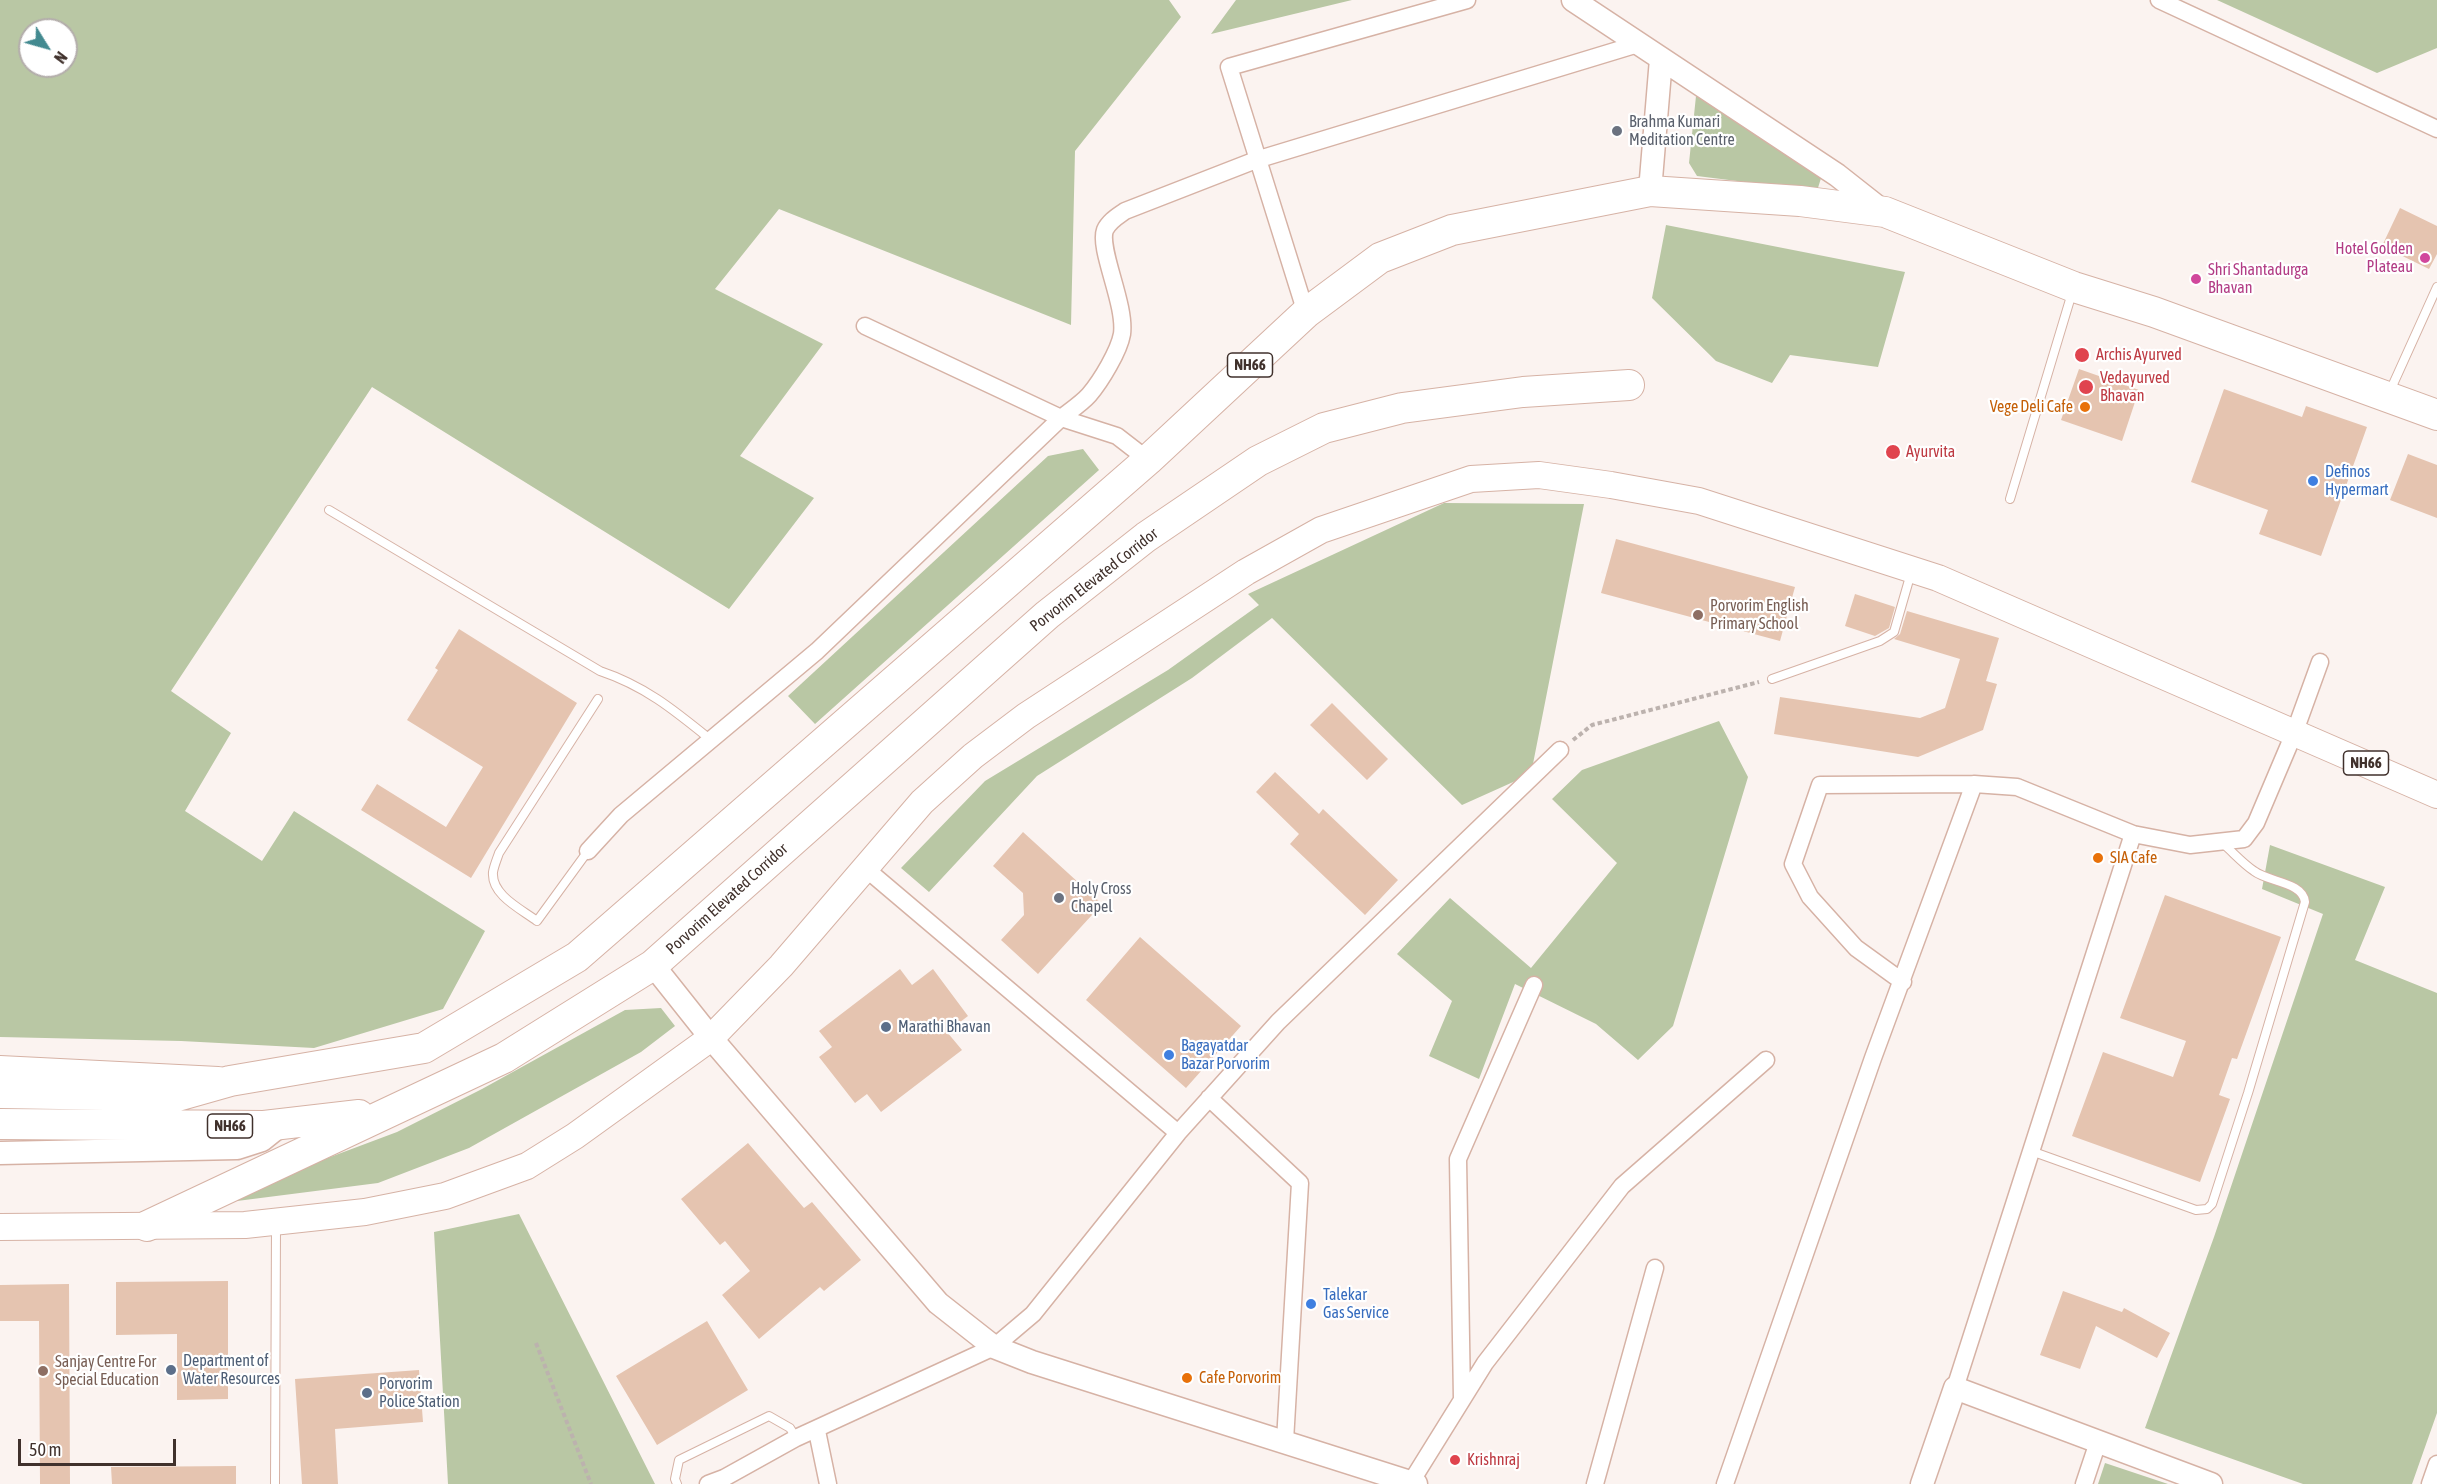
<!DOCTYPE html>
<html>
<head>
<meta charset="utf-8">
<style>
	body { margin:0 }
	#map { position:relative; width:2437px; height:1484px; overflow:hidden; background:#fbf3f0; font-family:"Asap Condensed",sans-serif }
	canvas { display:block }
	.north { position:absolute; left:18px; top:18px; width:60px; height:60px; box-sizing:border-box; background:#fff; border:2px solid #b3adab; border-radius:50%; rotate:127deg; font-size:16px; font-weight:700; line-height:24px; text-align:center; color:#40312c }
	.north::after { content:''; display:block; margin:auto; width:21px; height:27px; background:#438a90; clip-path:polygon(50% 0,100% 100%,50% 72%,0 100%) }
	.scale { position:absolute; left:18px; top:1439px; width:158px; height:27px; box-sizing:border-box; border:3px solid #40312c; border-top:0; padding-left:8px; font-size:18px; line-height:21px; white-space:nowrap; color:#40312c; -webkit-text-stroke:4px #fff; paint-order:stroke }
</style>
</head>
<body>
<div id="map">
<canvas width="2437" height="1484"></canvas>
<div class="north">N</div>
<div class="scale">50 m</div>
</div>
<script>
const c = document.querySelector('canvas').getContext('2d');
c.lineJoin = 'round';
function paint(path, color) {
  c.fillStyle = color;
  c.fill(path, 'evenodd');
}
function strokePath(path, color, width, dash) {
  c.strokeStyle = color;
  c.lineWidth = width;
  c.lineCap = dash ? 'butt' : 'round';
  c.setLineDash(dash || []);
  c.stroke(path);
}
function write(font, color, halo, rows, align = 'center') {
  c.font = font + ' "Asap Condensed",sans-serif';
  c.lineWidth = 4.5;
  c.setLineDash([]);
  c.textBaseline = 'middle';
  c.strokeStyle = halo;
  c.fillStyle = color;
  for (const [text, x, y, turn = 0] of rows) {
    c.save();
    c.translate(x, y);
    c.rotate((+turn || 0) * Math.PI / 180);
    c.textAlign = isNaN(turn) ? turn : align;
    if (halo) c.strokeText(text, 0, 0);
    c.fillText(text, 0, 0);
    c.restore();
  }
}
paint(new Path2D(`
	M0 0H1169L1181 17 1075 151 1071 325 779 209 715 289 823 344 740 456 814 498 729 609 372 387 171 691 231 733 185 811 262 861 294 811 485 931 443 1009 314 1048 181 1041 0 1037ZM30 30H66V66H30Z
	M1236 0H1352L1211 34Z
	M2217 0H2437V48L2377 73Z
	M1696 96 1822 175 1817 191 1697 176 1689 163Z
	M1666 225 1905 272 1878 367 1790 355 1772 383 1716 361 1652 298Z
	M1083 449 1099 470 815 724 788 696 1048 456Z
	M1444 503 1584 504 1531 774 1462 805 1272 618 1192 678 1037 776 929 892 901 868 985 781 1168 670 1259 605 1248 594Z
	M1719 721 1748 777 1673 1026 1638 1060 1596 1024 1515 984 1479 1079 1429 1056 1452 1001 1397 954 1450 898 1531 968 1617 863 1552 799 1582 770Z
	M2270 845 2385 887 2355 960 2437 993V1413L2412 1484H2303L2145 1428 2214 1237 2323 914 2262 889Z
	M661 1008 675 1026 641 1052 469 1148 378 1183 237 1201V1192L397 1132 482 1089 625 1010Z
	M519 1214 655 1484H448L434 1232Z
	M2105 1463 2168 1484H2098Z`), '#b9c7a4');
paint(new Path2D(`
	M2400 208 2437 226V254L2429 269 2382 246Z
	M2079 369 2139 390 2122 441 2061 420Z
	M2224 389 2302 417 2306 406 2367 427 2321 556 2259 534 2268 510 2191 482Z
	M2408 454 2437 465V518L2390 500Z
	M1616 539 1795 587 1780 641 1601 593Z
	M1855 594 1895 607 1889 628 1875 636 1845 626Z
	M1907 611 1999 638 1986 681 1997 684 1983 730 1918 757 1774 734 1780 697 1920 718 1945 708 1960 659 1894 639 1900 634Z
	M459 629 577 703 471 878 361 810 377 784 446 827 483 767 407 720 438 670 435 668Z
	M1332 703 1388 759 1367 780 1310 725Z
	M1275 772 1319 814 1323 809 1398 880 1365 915 1290 844 1299 834 1256 792Z
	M1023 832 1102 904 1038 974 1001 940 1024 915 1023 893 993 866Z
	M2165 895 2281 937 2237 1059 2232 1058 2219 1095 2230 1099 2200 1182 2072 1136 2103 1052 2173 1077 2186 1041 2120 1018Z
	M1140 937 1241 1026 1186 1088 1086 1000Z
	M900 969 912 985 933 969 968 1016 947 1032 962 1050 881 1112 867 1094 855 1103 819 1057 832 1047 819 1031Z
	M748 1143 804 1208 812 1202 861 1260 824 1291 820 1287 759 1339 722 1295 750 1271 725 1241 720 1245 681 1199Z
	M228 1281V1399L177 1400V1334L116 1335V1282Z
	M69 1284 70 1484H40L39 1321H0V1285Z
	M2063 1291 2122 1312 2124 1308 2170 1333 2157 1358 2096 1326 2080 1369 2040 1355Z
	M707 1321 748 1390 657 1445 616 1376Z
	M419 1370 423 1422 335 1429 338 1484H302L295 1379Z
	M236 1466V1484H112L111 1467Z`), '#e5c4b0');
const lane = new Path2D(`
	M2390 391 2437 287
	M2010 499 2072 293
	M329 510 600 671C645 686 674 710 711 740
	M1772 679 1880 641 1894 632 1911 573
	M588 851 537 921C521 909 491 895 493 872 494 866 497 859 499 853L598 699
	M2031 1151 2196 1210 2207 1209 2212 1204 2248 1093 2305 902C2303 882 2268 882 2254 871 2242 863 2232 851 2221 842
	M275 1484 276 1225
	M677 1484 675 1479 679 1460 769 1416 790 1428 796 1438`);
const street = new Path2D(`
	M2159 0 2437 129
	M1306 313 1229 67 1467 0
	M865 326 1061 418 1117 436 1148 460
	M588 851 621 815 817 651 1061 418C1070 411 1082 403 1089 395 1101 381 1119 351 1122 334 1126 304 1098 249 1105 230 1109 221 1118 216 1125 211L1256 160 1638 44
	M865 868 1178 1133
	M1903 982 1856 948 1810 897 1793 864 1820 785 1974 784
	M1209 1098 1300 1183 1285 1441
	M1955 1388 2133 834 2190 845 2244 839 2256 823 2295 731 2320 662
	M1462 1399 1458 1159 1534 985
	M817 1431 828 1484
	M1411 1482 1485 1363 1622 1186 1766 1060
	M708 1484 724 1478 796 1438 994 1347 1033 1314 1178 1133 1278 1022 1560 750
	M1595 1484 1655 1268
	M1725 1484 1873 1058 1974 784 2017 787 2133 834
	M2084 1484 2098 1442
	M2430 1484 2437 1464`);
const secondary = new Path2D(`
	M1573 0 1837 175 1884 212
	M1650 191 1661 59
	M653 965 711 1038 938 1303 994 1347 1032 1362 1416 1484
	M0 1153 237 1148 262 1140 282 1124
	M1922 1484 1955 1388 2211 1484`);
const primary = new Path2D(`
	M0 1069 218 1080
	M0 1227 245 1225 365 1212 445 1196 527 1166 575 1136 711 1038 781 966 922 802 973 756 1026 716 1246 572 1321 530 1471 479 1539 475 1611 485 1699 501 1938 578 2437 795`);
const highway = new Path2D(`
	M0 1093 177 1096 230 1081 424 1048 577 957 1148 460 1306 313 1380 258 1452 230 1650 191 1800 201 1885 212 2074 287 2154 312 2437 415
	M0 1124 264 1126 359 1115
	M147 1226 504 1058 653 965 1047 615 1146 537 1258 461 1324 428 1402 408 1523 392 1629 385`);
strokePath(lane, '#d6b2a5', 10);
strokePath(street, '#d6b2a5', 19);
strokePath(secondary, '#d6b2a5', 25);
strokePath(primary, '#d6b2a5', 28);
strokePath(highway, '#d6b2a5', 32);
strokePath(new Path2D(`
	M1573 740 1592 725 1759 682
	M536 1343 591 1484`), '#bcb2ae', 4, [4.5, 3]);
strokePath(lane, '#fff', 8);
strokePath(street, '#fff', 16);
strokePath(secondary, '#fff', 22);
strokePath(primary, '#fff', 26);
strokePath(highway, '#fff', 30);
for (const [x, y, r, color] of [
	[1617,131,6,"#6b7280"],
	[2425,258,6,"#d1479c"],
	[2196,279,6,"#d1479c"],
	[2082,355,8,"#e0444e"],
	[2086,387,8,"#e0444e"],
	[2085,407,6,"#e8710a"],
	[1893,452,8,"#e0444e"],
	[2313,481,6,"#3f7fe0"],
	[1698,615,6,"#8d6e63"],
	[2098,858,6,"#e8710a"],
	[1059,898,6,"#6b7280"],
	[886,1027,6,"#5c6f8a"],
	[1169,1055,6,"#3f7fe0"],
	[1311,1304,6,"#3f7fe0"],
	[171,1370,6,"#5c6f8a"],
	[43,1371,6,"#8d6e63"],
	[1187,1378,6,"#e8710a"],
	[367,1393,6,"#5c6f8a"],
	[1455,1460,6,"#e0444e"]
]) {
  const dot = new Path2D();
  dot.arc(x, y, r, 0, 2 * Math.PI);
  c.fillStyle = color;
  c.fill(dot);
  strokePath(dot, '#fff', 2);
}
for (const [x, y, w] of [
	[1250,365,45],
	[2366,763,45],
	[230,1126,45]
]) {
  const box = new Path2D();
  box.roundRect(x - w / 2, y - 12, w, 24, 4.5);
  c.fillStyle = '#fff';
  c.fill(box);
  strokePath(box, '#40312c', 1.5);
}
write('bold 15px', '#40312c', null, [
	["NH66",1250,365],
	["NH66",2366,763],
	["NH66",230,1126]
]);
write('16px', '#5b616d', '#fff', [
	["Brahma Kumari",1629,122],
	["Meditation Centre",1629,140],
	["Holy Cross",1071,889],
	["Chapel",1071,907]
], 'left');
write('16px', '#b23c85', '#fff', [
	["Hotel Golden",2413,249],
	["Plateau",2413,267],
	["Shri Shantadurga",2208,270,"left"],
	["Bhavan",2208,288,"left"]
], 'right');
write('16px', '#be3a42', '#fff', [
	["Archis Ayurved",2096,355],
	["Vedayurved",2100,378],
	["Bhavan",2100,396],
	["Ayurvita",1906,452],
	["Krishnraj",1467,1460]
], 'left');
write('16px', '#c56008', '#fff', [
	["Vege Deli Cafe",2073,407,"right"],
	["SIA Cafe",2110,858],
	["Cafe Porvorim",1199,1378]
], 'left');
write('16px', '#366cbe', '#fff', [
	["Definos",2325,472],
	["Hypermart",2325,490],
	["Bagayatdar",1181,1046],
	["Bazar Porvorim",1181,1064],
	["Talekar",1323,1295],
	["Gas Service",1323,1313]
], 'left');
write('16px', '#40312c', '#fff', [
	["Porvorim Elevated Corridor",1094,580,-38],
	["Porvorim Elevated Corridor",727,899,-42]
]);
write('16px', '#785e54', '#fff', [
	["Porvorim English",1710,606],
	["Primary School",1710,624],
	["Sanjay Centre For",55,1362],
	["Special Education",55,1380]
], 'left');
write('16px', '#4e5e75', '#fff', [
	["Marathi Bhavan",898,1027],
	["Department of",183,1361],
	["Water Resources",183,1379],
	["Porvorim",379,1384],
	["Police Station",379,1402]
], 'left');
</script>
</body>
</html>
